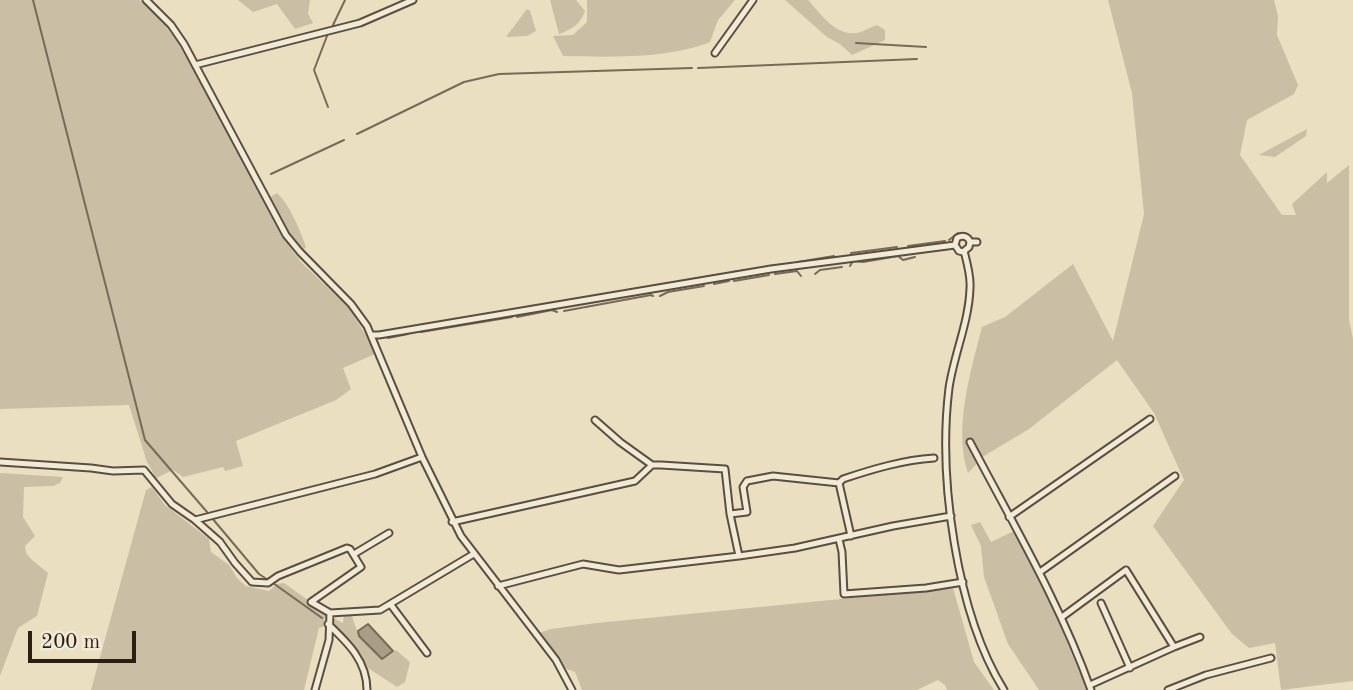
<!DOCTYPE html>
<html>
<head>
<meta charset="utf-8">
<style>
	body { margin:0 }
	#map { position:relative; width:1353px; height:690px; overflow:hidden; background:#eadfc1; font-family:"Old Standard TT",serif }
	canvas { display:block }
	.scale { position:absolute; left:28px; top:631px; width:108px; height:32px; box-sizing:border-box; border:4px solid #2c1e14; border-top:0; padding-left:9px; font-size:21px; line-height:24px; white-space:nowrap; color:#2c1e14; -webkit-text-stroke:5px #f1ead7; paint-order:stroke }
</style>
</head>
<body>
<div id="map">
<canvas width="1353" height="690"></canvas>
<div class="scale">200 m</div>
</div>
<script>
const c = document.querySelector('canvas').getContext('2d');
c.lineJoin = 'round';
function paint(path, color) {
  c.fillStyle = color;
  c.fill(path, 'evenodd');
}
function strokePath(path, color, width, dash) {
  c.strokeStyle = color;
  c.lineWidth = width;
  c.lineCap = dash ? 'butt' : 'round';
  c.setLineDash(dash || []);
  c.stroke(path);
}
paint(new Path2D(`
	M0 0H139L143 2 164 24 178 43 227 129 276 226 287 243 301 262 349 308 374 348 375 354 343 368 351 389 336 400 236 441 243 466 225 471 223 467 183 477 173 470 156 478 147 462 129 405 0 409Z
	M238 0H310L308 14 313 23 295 29 277 4 253 12Z
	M550 0H576L585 11C580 25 572 29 559 34Z
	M587 0H735L718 20 710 42C667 59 609 57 563 56L553 36 573 35 587 22Z
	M785 0H808C821 14 835 36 857 33 863 32 870 27 877 25L885 30V40L852 55 840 44 827 37Z
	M1108 0H1274L1278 16 1277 35 1298 85 1294 94 1247 120 1240 155 1282 215H1296L1292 204 1327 172V183L1349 165V319L1353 339V681L1281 690 1275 643 1249 648 1232 634 1153 526 1184 480 1154 413 1117 360 1029 429 984 456 968 473C953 429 971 370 982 327L1005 317 1073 264 1113 341 1144 214 1132 93Z
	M527 9 530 11 536 31 527 36 506 37Z
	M1307 129 1306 136 1275 157 1259 155Z
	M277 193C290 205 300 230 306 247L303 250 286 230 270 197Z
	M0 473 63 477 60 483 53 486 24 487 23 517 35 536 25 546 26 553 31 559 48 573 37 616 18 628 0 676Z
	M152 487 165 505 209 539 211 552 229 565 237 578 246 586 269 591 277 584 284 583 326 613 323 627 319 628 304 690H91L146 490Z
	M980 522 991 542 1014 531 1050 602 1087 690H1039L1008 644 984 577 981 546 971 525Z
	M953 588 974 662 994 690H947L945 685 938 680 917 690H582L575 672 564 668 539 633 551 629 597 623Z
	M351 614 359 636 382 659 396 650 410 662 405 682 397 687 368 668 361 654 330 623 333 618 343 623 344 615Z`), '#cabea4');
const water = new Path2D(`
	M368 624 393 651 382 659 359 636 358 631Z`);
paint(water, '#a99d86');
strokePath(water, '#776a58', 2);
strokePath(new Path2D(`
	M33 0 145 440 207 512
	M333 25 345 0
	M327 36 314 70 328 107
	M856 43 926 47
	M698 68 917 59
	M357 134 464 82 499 74 692 68
	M271 174 344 140
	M949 240 958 233
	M908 246 945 241
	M851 253 897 247
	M798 262 834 256
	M770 266 787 264
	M850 266 853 261 863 262 898 256 903 260 915 257
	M733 272 754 269
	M775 274 797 271 801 276
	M815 274 820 270 842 267
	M687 280 722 274
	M734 281 769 275
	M714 284 729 281
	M658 285 676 282
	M660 296 668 292 704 286
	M564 311 651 295 653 296
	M517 317 552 310 557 312
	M421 332 512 317
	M388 338 408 334
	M212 518 259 574 268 580 275 575
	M273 583 322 618`), '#776a58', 2);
const minor = new Path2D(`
	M146 0 171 25 184 44 286 235 300 252 351 304 367 326 422 457 461 536 556 660 572 690
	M715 53 753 0
	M195 65 360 23 413 0
	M970 242 969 247 963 252 959 251 955 245 957 238C963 235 968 236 970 242H977
	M964 251C967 263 971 276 970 288 969 322 954 354 949 388 938 477 956 613 1004 690
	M371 335H379L771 269 955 245
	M595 420 620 442 652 465
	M970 442C1013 524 1060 603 1091 690
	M0 462 91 468 113 471 144 470 172 504 195 520 375 474 422 457
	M839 483 851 536
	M730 514 747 512 743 487 747 481 773 476 839 483 843 479C873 469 903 460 934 458
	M1009 517 1150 419
	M195 520 220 542 235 563 252 582 268 583 278 576 347 548 350 549 361 567 311 602 330 613
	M452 522 635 481 652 465H661L725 469 730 514 739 556 795 548 893 526 951 516
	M839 539 842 552 844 594 926 588 963 582
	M354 554 389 533
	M1040 572 1175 476
	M498 586 583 564 619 570 739 556
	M1101 603 1130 668
	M391 605 427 653
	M1062 617 1126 570 1174 647
	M328 624C348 643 367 661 367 690
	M1090 685 1174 647 1200 637
	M315 690 329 640 330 613 380 610 472 555
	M1168 690 1206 675 1271 658`);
strokePath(minor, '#5c4e3f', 9);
strokePath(minor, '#f1ead7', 5);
</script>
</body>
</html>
